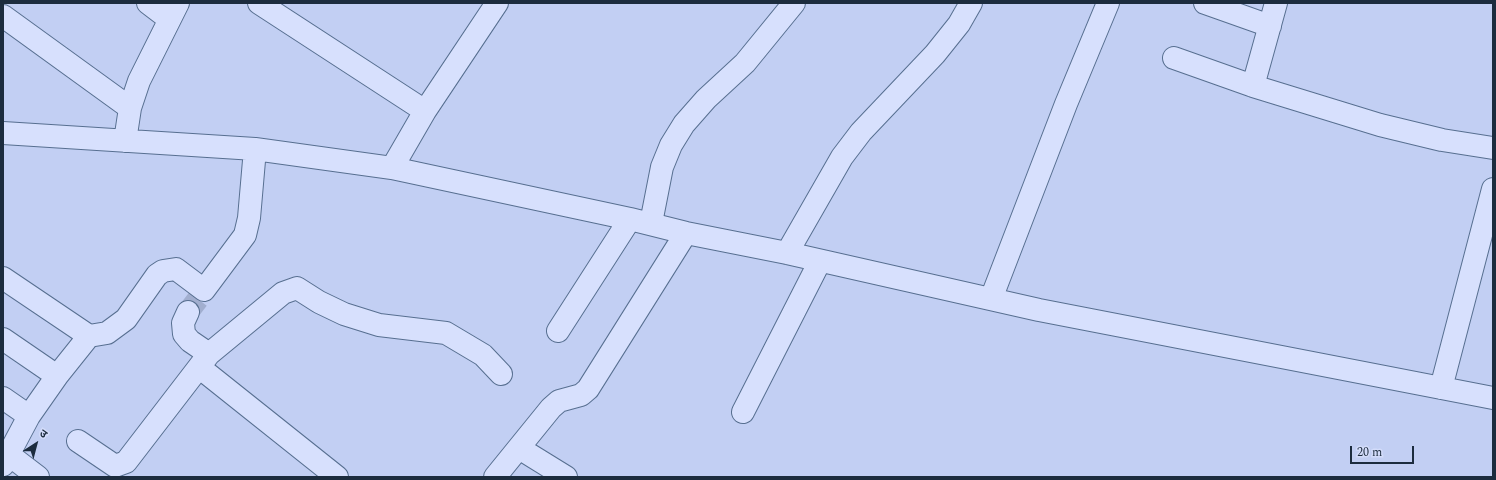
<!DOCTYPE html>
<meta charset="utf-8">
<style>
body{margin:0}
#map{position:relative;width:1496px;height:480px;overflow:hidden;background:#c2cff3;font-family:Spectral,"Noto Sans Devanagari",serif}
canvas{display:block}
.frame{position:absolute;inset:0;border:4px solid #1c2c3e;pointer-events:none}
.north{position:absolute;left:16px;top:424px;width:40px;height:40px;-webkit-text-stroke:3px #d3dcfa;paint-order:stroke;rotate:36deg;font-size:11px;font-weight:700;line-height:16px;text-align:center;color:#1c2c3e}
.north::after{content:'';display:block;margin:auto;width:14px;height:18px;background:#1c2c3e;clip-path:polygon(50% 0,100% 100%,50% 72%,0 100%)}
.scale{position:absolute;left:1350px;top:446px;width:64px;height:18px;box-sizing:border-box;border:2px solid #1c2c3e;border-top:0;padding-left:5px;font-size:12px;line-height:14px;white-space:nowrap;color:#1c2c3e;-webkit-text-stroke:3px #d3dcfa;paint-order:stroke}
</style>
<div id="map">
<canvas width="1496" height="480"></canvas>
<div class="frame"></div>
<div class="north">उ</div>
<div class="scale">20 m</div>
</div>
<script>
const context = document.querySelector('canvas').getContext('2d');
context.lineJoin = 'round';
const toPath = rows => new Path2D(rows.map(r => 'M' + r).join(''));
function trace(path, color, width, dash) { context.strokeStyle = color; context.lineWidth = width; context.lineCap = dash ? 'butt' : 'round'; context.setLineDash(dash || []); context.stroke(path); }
const minorTunnel = toPath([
 [188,312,198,299]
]);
const minor = toPath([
 [148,3,169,19],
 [259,3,425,111],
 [1205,3,1270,26],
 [3,16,130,108],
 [1174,58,1253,86,1380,125,1442,140,1493,148],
 [1253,86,1276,3],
 [3,133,255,149,392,168,630,219,686,233,787,253,1039,310,1493,398],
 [125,141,130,108,139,81,178,3],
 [392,168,425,111,497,3],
 [651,223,662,167,671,145,684,124,706,99,745,63,794,3],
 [787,253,842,157,861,132,935,54,959,24,971,3],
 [3,278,89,336],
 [991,299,1066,104,1108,3],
 [188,312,183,323,184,334,190,341,209,354,283,293,297,288,319,302,344,314,379,325,446,333,483,355,501,374],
 [558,331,630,219],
 [3,339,57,376],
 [199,367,337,477],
 [1441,388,1493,189],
 [3,398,29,416],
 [743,412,820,261],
 [78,441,115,466,126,462,209,354],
 [519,448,566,477],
 [8,454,38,477],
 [3,465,29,416,57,376,89,336,107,333,126,319,157,275,163,271,176,269,204,290,245,235,249,218,255,149],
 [495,477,551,408,559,401,581,395,588,389,686,233]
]);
trace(minorTunnel, '#a1aecf', 22, [22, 11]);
trace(minor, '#576f90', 24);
trace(minor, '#d7e0fd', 22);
</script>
